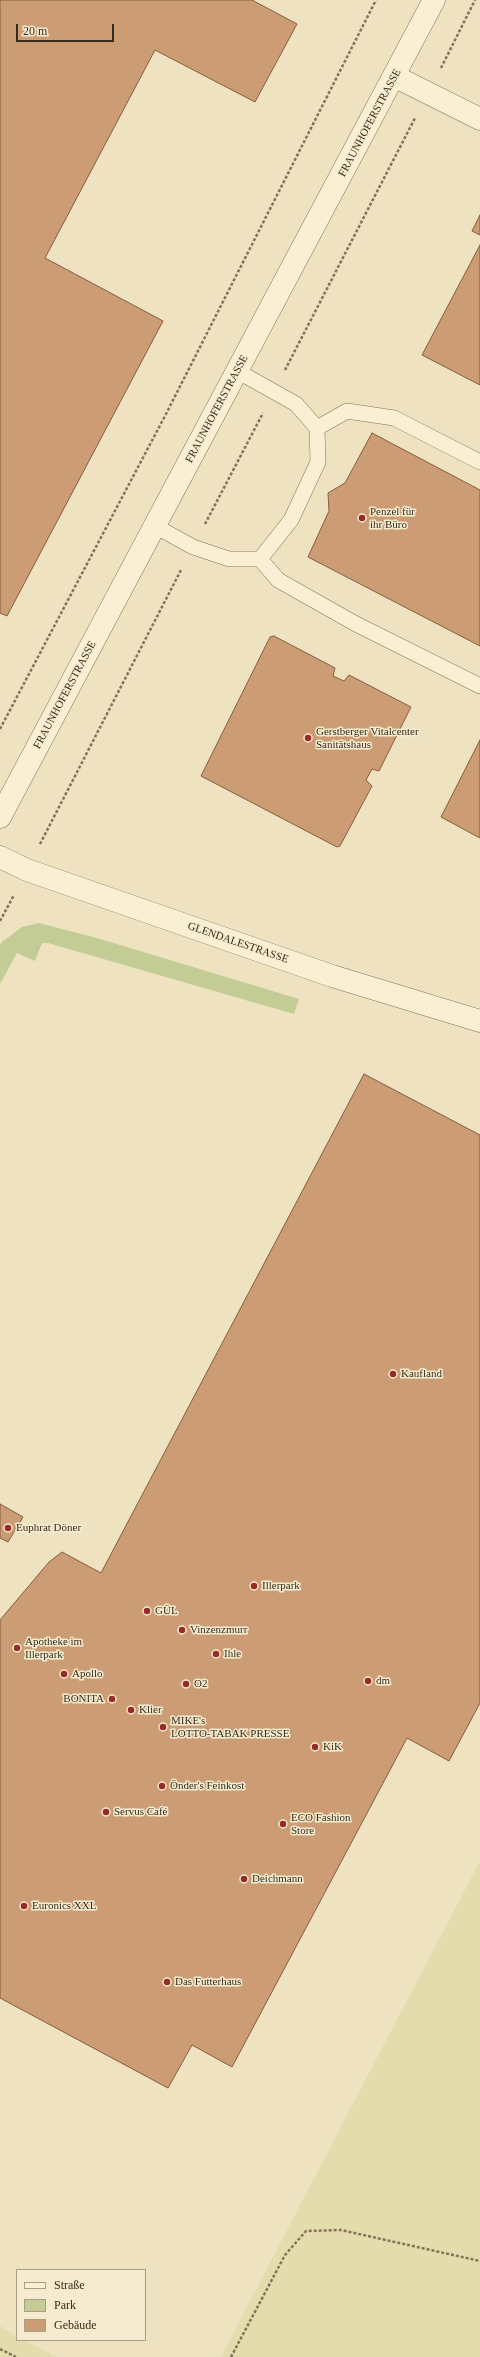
<!DOCTYPE html>
<meta charset="utf-8">
<style>
body{margin:0}
#map{position:relative;width:480px;height:2357px;overflow:hidden;background:#eee2c0;font-family:"Times New Roman",serif}
canvas{display:block}
.legend{position:absolute;left:16px;top:2269px;width:130px;height:72px;box-sizing:border-box;background:#f5eccf;border:1px solid #a99e87;margin:0;padding:5px 7px;list-style:none;font-size:12px;color:#362a1c}
.legend li{display:flex;align-items:center;gap:8px;height:20px}
.legend b{width:20px;border:1px solid #a99e87}
.scale{position:absolute;left:16px;top:24px;width:98px;height:18px;box-sizing:border-box;border:2px solid #362a1c;border-top:0;padding-left:5px;font-size:12px;line-height:14px;white-space:nowrap;color:#362a1c;-webkit-text-stroke:3px #f5eccf;paint-order:stroke}
</style>
<div id="map">
<canvas width="480" height="2357"></canvas>
<ul class="legend">
<li><b style="height:5px;background:#f9efd3"></b>Straße</li>
<li><b style="height:11px;background:#c3cc94"></b>Park</li>
<li><b style="height:11px;background:#cc9c75"></b>Gebäude</li>
</ul>
<div class="scale">20 m</div>
</div>
<script>
const context = document.querySelector('canvas').getContext('2d');
context.lineJoin = 'round';
function fillPath(path, color) { context.fillStyle = color; context.fill(path, 'evenodd'); }
const toPath = rows => new Path2D(rows.map(r => 'M' + r).join(''));
function trace(path, color, width, dash) { context.strokeStyle = color; context.lineWidth = width; context.lineCap = dash ? 'butt' : 'round'; context.setLineDash(dash || []); context.stroke(path); }
function label(font, color, halo, rows, align = 'center') {
  context.font = font + ' "Times New Roman",serif'; context.lineWidth = 3; context.setLineDash([]); context.textBaseline = 'middle'; context.strokeStyle = halo; context.fillStyle = color; for (const [text, x, y, turn = 0] of rows) {
    context.save(); context.translate(x, y); context.rotate((+turn || 0) * Math.PI / 180); context.textAlign = isNaN(turn) ? turn : align; if (halo) context.strokeText(text, 0, 0); context.fillText(text, 0, 0); context.restore();
  }
}
const farmland = toPath([
 [480,1861,480,2357,221,2357,348,2113],
 [0,2326,17,2336,17,2340,24,2340,56,2357,0,2357]
]);
const green = toPath([
 [39,923,97,938,299,999,294,1014,48,943,42,943,35,961,17,953,0,984,0,945,2,942,22,927]
]);
const building = toPath([
 [0,0,252,0,297,24,255,102,155,50,45,258,163,321,7,616,0,613,0,0],
 [480,215,480,235,472,231,480,215],
 [480,245,480,385,422,355,480,245],
 [372,433,480,490,480,646,308,557,329,511,328,493,345,483,372,433],
 [274,636,335,668,333,676,344,681,349,675,411,707,379,771,372,769,366,780,372,786,340,846,337,847,201,776,270,637,274,636],
 [480,740,480,838,441,817,480,740],
 [364,1074,480,1135,480,1703,449,1761,407,1738,232,2067,192,2045,168,2088,0,1998,0,1620,49,1562,62,1552,101,1573,364,1074],
 [0,1504,23,1517,8,1542,0,1538,0,1504]
]);
const path = toPath([
 [441,68,475,0],
 [285,370,415,118],
 [205,524,263,413],
 [0,729,166,414,376,0],
 [40,844,181,570],
 [0,921,14,895],
 [0,2349,16,2357],
 [231,2357,285,2255,306,2231,341,2230,480,2261]
]);
const service = toPath([
 [317,428,347,411,394,418,480,462],
 [155,526,193,547,229,559,260,559,291,520,318,462,317,428,296,404,237,371],
 [260,559,278,580,356,624,480,686]
]);
const minor = toPath([
 [394,76,480,119],
 [0,857,27,870,332,976,480,1021]
]);
const tertiary = toPath([
 [0,817,434,0]
]);
const markers = [
 [362,518,4,"#962b28"],
 [308,738,4,"#962b28"],
 [393,1374,4,"#962b28"],
 [8,1528,4,"#962b28"],
 [254,1586,4,"#962b28"],
 [147,1611,4,"#962b28"],
 [182,1630,4,"#962b28"],
 [17,1648,4,"#962b28"],
 [216,1654,4,"#962b28"],
 [64,1674,4,"#962b28"],
 [368,1681,4,"#962b28"],
 [186,1684,4,"#962b28"],
 [112,1699,4,"#962b28"],
 [131,1710,4,"#962b28"],
 [163,1727,4,"#962b28"],
 [315,1747,4,"#962b28"],
 [162,1786,4,"#962b28"],
 [106,1812,4,"#962b28"],
 [283,1824,4,"#962b28"],
 [244,1879,4,"#962b28"],
 [24,1906,4,"#962b28"],
 [167,1982,4,"#962b28"]
];
const streetNames = [
 ["FRAUNHOFERSTRASSE",370,123,-62],
 ["FRAUNHOFERSTRASSE",217,409,-62],
 ["FRAUNHOFERSTRASSE",65,695,-62],
 ["GLENDALESTRASSE",238,943,19]
];
const poiNames = [
 ["Penzel für",370,512],
 ["ihr Büro",370,525],
 ["Gerstberger Vitalcenter",316,732],
 ["Sanitätshaus",316,745],
 ["Kaufland",401,1374],
 ["Euphrat Döner",16,1528],
 ["Illerpark",262,1586],
 ["GÜL",155,1611],
 ["Vinzenzmurr",190,1630],
 ["Apotheke im",25,1642],
 ["Illerpark",25,1655],
 ["Ihle",224,1654],
 ["Apollo",72,1674],
 ["dm",376,1681],
 ["O2",194,1684],
 ["BONITA",104,1699,"right"],
 ["Klier",139,1710],
 ["MIKE's",171,1721],
 ["LOTTO-TABAK PRESSE",171,1734],
 ["KiK",323,1747],
 ["Önder's Feinkost",170,1786],
 ["Servus Café",114,1812],
 ["ECO Fashion",291,1818],
 ["Store",291,1831],
 ["Deichmann",252,1879],
 ["Euronics XXL",32,1906],
 ["Das Futterhaus",175,1982]
];
fillPath(farmland, '#e3ddad');
fillPath(green, '#c3cc94');
fillPath(building, '#cc9c75');
trace(building, '#865d3e', 1);
trace(service, '#877258', 16);
trace(minor, '#877258', 23);
trace(tertiary, '#877258', 23);
trace(path, '#877258', 2.5, [3, 2]);
trace(service, '#f9efd3', 15);
trace(minor, '#f9efd3', 22);
trace(tertiary, '#f9efd3', 22);
for (const [x, y, r, color] of markers) { const dot = new Path2D(); dot.arc(x, y, r, 0, 2 * Math.PI); context.fillStyle = color; context.fill(dot); trace(dot, '#f5eccf', 1.5); }
label('11px', '#362a1c', '#f5eccf', streetNames);
label('11px', '#362a1c', '#f5eccf', poiNames, 'left');
</script>
